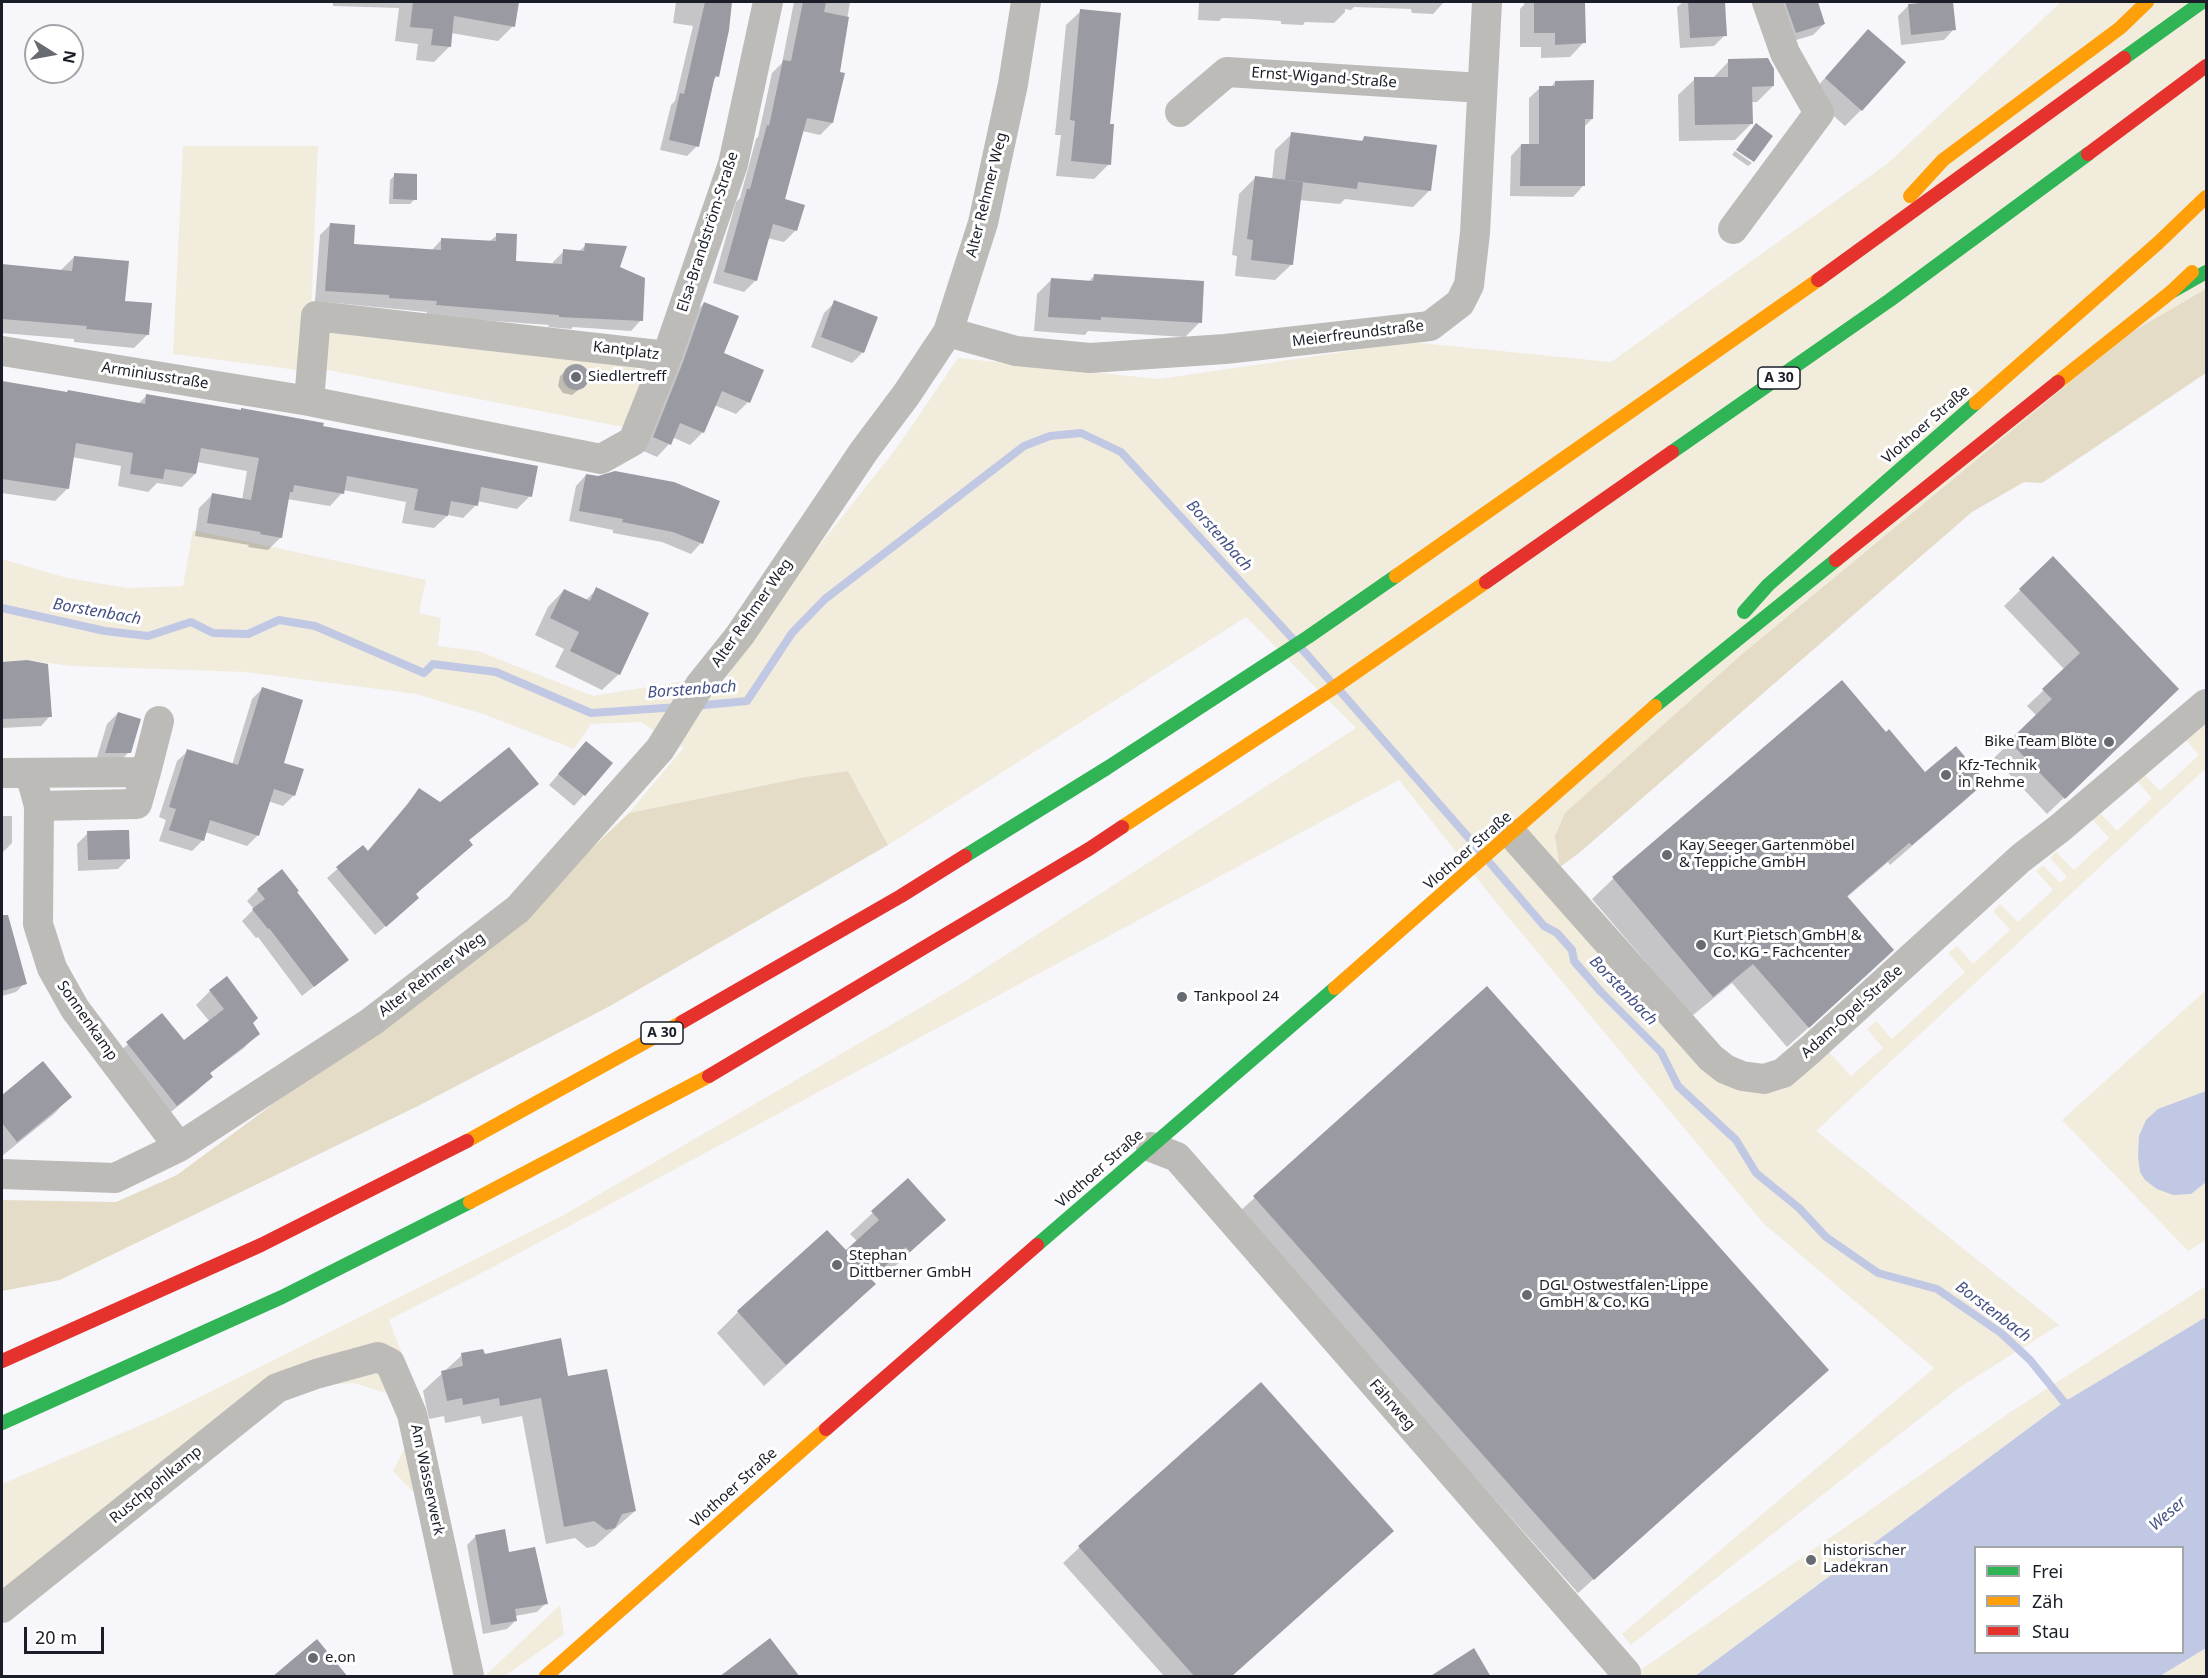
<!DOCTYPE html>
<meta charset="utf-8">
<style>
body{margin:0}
#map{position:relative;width:2208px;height:1678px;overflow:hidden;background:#f7f7fb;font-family:"Noto Sans",sans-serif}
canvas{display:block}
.frame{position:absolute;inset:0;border:3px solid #1b1e29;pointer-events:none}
.legend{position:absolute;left:1974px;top:1546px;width:210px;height:108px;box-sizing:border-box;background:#fff;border:2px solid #a4a5a9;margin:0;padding:8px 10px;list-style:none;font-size:18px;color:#1b1e29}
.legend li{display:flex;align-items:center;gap:12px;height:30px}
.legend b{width:30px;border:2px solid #a4a5a9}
.north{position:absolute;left:24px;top:24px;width:60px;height:60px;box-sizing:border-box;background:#fff;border:2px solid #a4a5a9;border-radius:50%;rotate:101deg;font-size:16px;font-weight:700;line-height:24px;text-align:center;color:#1b1e29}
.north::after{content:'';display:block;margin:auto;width:21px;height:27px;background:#686a72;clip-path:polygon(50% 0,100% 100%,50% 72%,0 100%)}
.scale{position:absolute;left:24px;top:1627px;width:80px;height:27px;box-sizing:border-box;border:3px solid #1b1e29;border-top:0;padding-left:8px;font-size:18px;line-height:21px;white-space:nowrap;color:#1b1e29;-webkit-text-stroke:4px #fff;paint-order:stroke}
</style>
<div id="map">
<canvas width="2208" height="1678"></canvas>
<div class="frame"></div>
<ul class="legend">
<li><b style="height:8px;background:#30b455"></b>Frei</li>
<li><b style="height:8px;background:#ff9f0a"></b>Zäh</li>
<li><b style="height:8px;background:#e5322d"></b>Stau</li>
</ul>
<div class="north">N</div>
<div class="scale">20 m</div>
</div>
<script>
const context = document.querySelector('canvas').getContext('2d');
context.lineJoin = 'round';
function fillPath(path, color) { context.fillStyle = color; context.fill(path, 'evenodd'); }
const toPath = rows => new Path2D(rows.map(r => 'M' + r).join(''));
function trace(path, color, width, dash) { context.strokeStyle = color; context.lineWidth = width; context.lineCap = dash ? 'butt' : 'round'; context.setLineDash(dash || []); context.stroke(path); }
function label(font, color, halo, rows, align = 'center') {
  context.font = font + ' "Noto Sans",sans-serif'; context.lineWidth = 6; context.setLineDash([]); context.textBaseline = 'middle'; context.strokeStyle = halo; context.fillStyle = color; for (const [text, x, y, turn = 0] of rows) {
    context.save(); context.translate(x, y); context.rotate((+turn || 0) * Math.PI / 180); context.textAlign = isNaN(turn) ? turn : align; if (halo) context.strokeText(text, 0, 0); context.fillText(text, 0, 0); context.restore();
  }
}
const green = toPath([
 [2061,2,2206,2,2206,289,1560,867,1746,1089,1829,1052,1851,1076,1883,1048,1867,1029,1876,1021,1892,1039,1965,972,1948,953,1957,946,1973,964,2010,930,1993,911,2000,904,2018,922,2053,890,2036,871,2043,865,2060,883,2067,877,2050,858,2056,852,2074,870,2109,838,2092,819,2099,812,2117,831,2152,798,2135,779,2142,772,2160,791,2199,755,2178,731,2206,719,2206,772,2204,770,1816,1131,2059,1325,1960,1387,1631,1645,1622,1634,1934,1368,1764,1224,1499,906,1399,780,495,1266,389,1320,429,1424,483,1676,453,1676,419,1498,393,1471,410,1438,389,1394,354,1383,320,1385,281,1396,2,1620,2,1484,162,1416,562,1216,956,987,1356,728,1246,617,888,845,848,771,805,777,629,813,684,747,676,746,641,722,591,724,574,749,483,714,416,694,246,672,71,666,26,660,2,662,2,559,67,578,127,588,183,586,193,530,426,580,419,613,441,618,438,646,478,651,593,696,697,679,723,685,748,636,898,446,958,358,1159,379,1411,342,1611,362,1888,163],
 [183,146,318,146,311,316,306,371,173,354],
 [317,316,666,356,639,430,312,367],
 [2206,990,2206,1240,2188,1251,2062,1120],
 [2206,1286,2206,1317,2064,1402,1695,1676,1632,1676,2009,1413],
 [560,1605,564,1634,505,1676,485,1676],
 [2206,1648,2206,1676,2160,1676]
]);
const forest = toPath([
 [2206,289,2206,373,2042,483,2024,482,1972,512,1579,853,1560,867,1555,836,1565,813,1740,656,2127,335],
 [848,771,888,845,610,1006,418,1106,60,1280,2,1291,2,1200,116,1202,177,1175,372,1031,520,916,629,813,805,777]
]);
const water = toPath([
 [2206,1091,2206,1182,2191,1194,2173,1195,2157,1189,2145,1180,2140,1172,2138,1156,2139,1136,2146,1120,2158,1109],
 [2206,1317,2206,1648,2160,1676,1695,1676,2064,1402],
 [1976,1548,2182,1548,2182,1652,1976,1652]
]);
const shadow = toPath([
 [333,2,518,2,513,26,498,41,451,33,449,47,434,62,416,60,418,44,395,41,399,8,333,6],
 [676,2,731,2,728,30,717,76,713,81,697,146,687,156,660,150,671,105,675,101,693,26,673,23],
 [794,2,850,2,838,73,832,123,820,135,802,131,783,200,796,230,784,242,767,238,756,280,744,292,713,283,736,202,740,198,756,139,758,137,772,73,782,63],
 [1199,2,1444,2,1433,14,1412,13,1411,9,1354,7,1351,10,1345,9,1345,12,1334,23,1305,22,1303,25,1281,24,1281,21,1252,19,1222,18,1219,21,1198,20],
 [1524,2,1584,2,1584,42,1570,57,1541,58,1541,47,1520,47,1520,9,1524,5],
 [1683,2,1723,2,1725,35,1714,46,1680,48,1677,7],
 [1773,2,1817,2,1824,24,1813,35,1786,43],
 [1951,2,1954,29,1944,40,1901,45,1898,16,1908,6],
 [1081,11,1109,126,1109,164,1094,179,1056,176,1061,135,1055,135,1066,25],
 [1852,47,1861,110,1845,126,1810,95],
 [1729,61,1773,86,1757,102,1751,102,1752,123,1735,140,1679,141,1678,95,1695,79,1712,79],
 [1555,82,1592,119,1584,127,1583,186,1573,197,1510,196,1511,156,1521,145,1529,145,1529,98,1540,88,1550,88],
 [1292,134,1360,142,1364,138,1430,190,1413,207,1345,199,1340,204,1299,200,1292,264,1275,280,1235,276,1237,256,1232,255,1239,194,1255,178,1272,180,1275,150],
 [1735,151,1752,163,1748,166,1732,155],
 [395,175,415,199,410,204,389,204,390,180],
 [330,225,352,246,431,251,442,239,489,242,497,235,514,262,553,265,553,262,564,251,578,252,586,245,618,268,641,320,631,331,573,327,571,329,548,327,549,325,426,316,427,312,315,301,320,235],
 [74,257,123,302,148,334,134,348,74,342,74,339,2,333,2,265,60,271],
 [1094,276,1200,322,1185,337,1088,331,1085,335,1034,331,1037,294,1052,279,1088,282],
 [835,302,863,352,852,363,811,347,824,313],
 [704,303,722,353,748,402,736,414,714,405,703,432,690,445,672,437,669,444,657,457,641,450,692,316],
 [573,365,584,368,587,375,586,384,572,395,563,393,558,386,560,376],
 [2,383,138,404,147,395,240,411,242,409,321,427,530,496,517,509,477,501,476,505,463,518,448,515,434,528,402,523,406,502,343,490,342,493,330,506,287,499,281,537,268,550,248,547,249,545,195,536,199,508,212,495,242,500,247,471,197,462,195,474,182,487,157,483,148,492,118,486,121,466,72,457,68,488,55,501,2,493],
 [586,475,701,543,691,554,662,542,613,533,613,530,569,521,576,486],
 [2053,558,2161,705,2047,814,1994,758,2037,716,2027,706,2065,670,2004,606],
 [597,589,619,674,602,690,555,667,564,649,535,635,548,607,564,590,585,601],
 [26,662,50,716,41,726,2,728,2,664],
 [1842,682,1886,734,1925,774,1984,782,1963,802,1890,865,1888,862,1846,898,1871,971,1787,1047,1732,983,1692,1016,1592,899,1613,879],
 [262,689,282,764,294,795,283,806,268,801,258,835,247,846,205,832,203,840,192,851,159,841,166,820,159,817,177,761,188,751,232,765,252,699],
 [118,713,129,752,118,763,95,764,107,724],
 [586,743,611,764,574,806,549,785],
 [537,784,468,841,415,895,407,908,375,935,327,878,363,847,367,852,419,790,440,804],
 [2,816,12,816,12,843,2,853],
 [88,833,129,858,118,869,78,871,77,844],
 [258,890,295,893,347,960,302,996,258,937,256,938,242,921,254,909,247,901],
 [14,943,25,983,16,992,2,996,2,946],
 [1487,988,1812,1385,1578,1593,1239,1212],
 [210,991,251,1023,258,1033,244,1048,209,1074,211,1077,197,1091,162,1119,113,1057,162,1015,183,1042,210,1022,196,1005],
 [43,1063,70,1097,54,1114,2,1156,2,1097],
 [908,1180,944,1220,888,1273,884,1268,870,1280,874,1284,852,1306,764,1386,717,1333,738,1312,846,1253,858,1242,850,1234],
 [462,1355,483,1356,567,1378,635,1511,595,1546,587,1548,575,1538,546,1544,522,1416,482,1424,480,1416,445,1423,444,1416,429,1419,423,1391],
 [476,1536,508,1553,546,1603,537,1612,515,1616,516,1620,507,1629,483,1634,467,1545],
 [1080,1547,1231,1676,1164,1676,1063,1563]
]);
const stream = toPath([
 [2,608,105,631,148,636,191,622,213,633,248,634,279,620,315,626,424,673,433,664,496,672,591,713,679,707],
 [1302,649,1331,682],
 [1340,691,1482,853],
 [694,706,747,701,792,633,825,599,1024,446,1050,436,1081,433,1121,452,1293,639],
 [1490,863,1544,926,1557,933,1572,950,1574,961,1601,992,1661,1052,1678,1086,1736,1140,1756,1173,1799,1208,1826,1237,1878,1273,1937,1289,2001,1333,2030,1360,2064,1402,2073,1407]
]);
const building = toPath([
 [413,2,519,2,515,27,454,16,451,47,431,45,433,29,410,27],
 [705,2,732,2,729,30,719,77,715,76,699,147,669,140,680,93,684,94],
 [803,2,826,2,824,12,849,17,840,72,845,73,833,123,807,118,785,199,805,205,797,231,773,224,757,281,724,272,747,189,750,189,767,125,769,126,783,60,791,61],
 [1534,2,1585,2,1586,43,1555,45,1555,33,1534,33],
 [1688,2,1725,2,1727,36,1690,38],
 [1785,2,1818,2,1825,24,1796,33],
 [1932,2,1953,2,1956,30,1911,35,1908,4],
 [1080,9,1121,13,1110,124,1114,124,1111,165,1071,161,1075,121,1070,120],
 [1868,29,1906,62,1862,111,1825,78],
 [1768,58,1774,69,1774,86,1752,87,1753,124,1695,125,1694,77,1728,77,1728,59],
 [1594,80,1593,119,1585,119,1585,186,1520,186,1521,144,1539,144,1539,86,1555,86,1555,81],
 [1756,123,1773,136,1754,162,1736,150],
 [1291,132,1363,141,1364,136,1437,145,1431,191,1358,182,1357,189,1285,180],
 [394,173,417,174,417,200,393,199],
 [1255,176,1303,182,1293,265,1251,260,1253,240,1247,239],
 [330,223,355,225,354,244,441,250,441,238,496,241,496,233,517,234,516,261,562,264,563,249,584,251,585,243,627,246,620,267,645,278,643,321,559,317,559,315,436,305,437,301,389,298,389,295,325,291],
 [74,256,129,261,125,301,152,303,149,335,86,329,87,326,2,319,2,264,72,271],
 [1094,274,1204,281,1202,323,1101,317,1101,320,1048,317,1051,278,1093,281],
 [834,300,878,317,864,353,821,337],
 [704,302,739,316,724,353,764,370,750,403,722,391,704,433,680,423,671,445,653,437,683,362],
 '563 377a13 13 0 1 1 26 0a13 13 0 1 1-26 0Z',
 [2,381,67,392,68,390,145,404,146,394,241,410,241,408,324,423,323,426,538,466,532,497,481,487,478,506,451,501,448,516,414,510,418,489,347,476,344,494,294,485,293,492,290,492,282,538,260,534,261,532,207,523,212,493,251,500,259,458,201,448,196,474,165,469,163,479,130,474,133,453,76,443,69,489,2,479],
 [615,471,674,482,720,501,703,544,673,532,622,522,623,519,579,511,586,474,598,476],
 [2053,556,2179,689,2065,799,2009,741,2052,699,2042,689,2080,653,2019,589],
 [596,587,649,613,620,675,570,651,579,632,550,618,564,589,590,601],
 [27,660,48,664,52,717,2,719,2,662],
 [1842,680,1886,732,1889,729,1925,772,1956,746,1986,782,1912,845,1909,843,1847,896,1894,950,1809,1028,1753,964,1713,997,1612,877],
 [262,687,303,700,284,763,304,769,295,796,274,789,259,836,210,820,204,841,169,830,176,809,169,807,187,749,238,765],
 [118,712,141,719,131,753,105,753],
 [586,741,613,763,585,796,558,774],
 [509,747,539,784,469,840,473,845,416,894,419,898,386,927,336,867,363,845,368,851,407,805,419,788,440,802],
 [119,830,129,830,130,859,88,860,87,831],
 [282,869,299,891,297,892,349,960,314,987,269,928,268,929,252,909,265,899,257,889],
 [2,915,8,915,27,984,2,991],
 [227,976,258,1018,253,1023,260,1034,210,1073,213,1077,177,1106,126,1042,162,1013,184,1040,224,1009,209,990],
 [1487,986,1829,1370,1594,1580,1253,1196],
 [43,1061,72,1097,17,1142,2,1123,2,1095],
 [908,1178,946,1220,910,1252,906,1247,871,1279,876,1284,786,1365,737,1311,827,1230,846,1250,879,1220,871,1211],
 [561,1338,568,1376,607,1369,636,1511,622,1514,615,1528,606,1530,594,1521,564,1527,541,1398,500,1406,499,1398,463,1405,462,1398,447,1401,441,1371,463,1366,461,1353,483,1349,485,1354],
 [1261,1382,1394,1531,1231,1677,1195,1677,1078,1546],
 [505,1529,509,1552,535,1547,548,1604,515,1609,517,1621,491,1625,475,1535],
 [770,1638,800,1677,719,1677],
 [317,1639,348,1677,272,1677],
 [1474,1648,1491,1677,1429,1677]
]);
const street = toPath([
 [1180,112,1227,72,1482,88],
 [1733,229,1819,113,1785,53,1767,2],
 [948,332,1016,351,1090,358,1225,349,1430,326,1460,303,1469,285,1475,233,1487,2],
 [2,351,309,401,601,459,633,441,667,356,316,316,309,401],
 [667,356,733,164,768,2],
 [146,772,159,721],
 [2,773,146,772,137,804,39,806],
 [30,773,39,806,38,924,52,968,75,1009,179,1147],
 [1512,834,1711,1058,1725,1069,1742,1076,1764,1079,1783,1073,1811,1049,2021,858,2060,828,2206,704],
 [1151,1147,1177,1157,1626,1673],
 [2,1174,115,1178,179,1147,371,1022,518,909,660,749,700,685,740,635,864,451,906,395,948,332,983,223,1013,84,1026,2],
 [2,1608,277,1388,316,1374,378,1357,390,1363,412,1414,469,1676]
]);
const fast = toPath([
 [2124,58,2202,2],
 [2171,292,2206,272],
 [1672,452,1890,300,2088,154],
 [1744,612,1768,585,1976,403],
 [1655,706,1836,560],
 [965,856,1107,768,1308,637,1396,576],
 [1037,1245,1335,988],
 [2,1423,282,1297,470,1202]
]);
const slow = toPath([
 [1910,196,1943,160,2120,28,2147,2],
 [2058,382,2171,292,2192,272],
 [1976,403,2158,243,2206,197],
 [1396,576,1818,280],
 [1122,827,1329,691,1486,582],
 [1335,988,1655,706],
 [467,1141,682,1022],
 [470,1202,709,1076],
 [546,1676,826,1429]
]);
const jam = toPath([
 [2088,154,2206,66],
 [1818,280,2124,58],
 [1836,560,2058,382],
 [1486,582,1672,452],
 [682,1022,901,896,965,856],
 [709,1076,1089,849,1122,827],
 [2,1361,261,1245,467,1141],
 [826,1429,1037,1245]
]);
const markers = [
 [576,377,6,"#686a72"],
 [2109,742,6,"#686a72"],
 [1946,775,6,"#686a72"],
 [1667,855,6,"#686a72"],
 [1701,945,6,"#686a72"],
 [1182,997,6,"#686a72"],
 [837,1265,6,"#686a72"],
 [1527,1295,6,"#686a72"],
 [1811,1560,6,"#686a72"],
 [313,1658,6,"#686a72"]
];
const shields = [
 [1779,378,42],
 [662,1033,42]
];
const shieldNames = [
 ["A 30",1779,378],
 ["A 30",662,1033]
];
const streetNames = [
 ["Ernst-Wigand-Straße",1324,78,4],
 ["Alter Rehmer Weg",987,195,-76],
 ["Elsa-Brandström-Straße",708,232,-72],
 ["Meierfreundstraße",1358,334,-7],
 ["Kantplatz",626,351,7],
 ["Arminiusstraße",155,376,9],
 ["Vlothoer Straße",1926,425,-41],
 ["Alter Rehmer Weg",752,613,-55],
 ["Vlothoer Straße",1468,851,-41],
 ["Alter Rehmer Weg",432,975,-37],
 ["Adam-Opel-Straße",1852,1012,-42],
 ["Sonnenkamp",87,1021,55],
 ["Vlothoer Straße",1100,1169,-41],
 ["Fährweg",1392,1405,49],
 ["Am Wasserwerk",427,1480,78],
 ["Ruschpohlkamp",156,1485,-39],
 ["Vlothoer Straße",734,1488,-42]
];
const poiNames = [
 ["Siedlertreff",588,377],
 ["Bike Team Blöte",2097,742,"right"],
 ["Kfz-Technik",1958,766],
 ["in Rehme",1958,783],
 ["Kay Seeger Gartenmöbel",1679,846],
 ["& Teppiche GmbH",1679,863],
 ["Kurt Pietsch GmbH &",1713,936],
 ["Co. KG - Fachcenter",1713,953],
 ["Tankpool 24",1194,997],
 ["Stephan",849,1256],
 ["Dittberner GmbH",849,1273],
 ["DGL Ostwestfalen-Lippe",1539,1286],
 ["GmbH & Co. KG",1539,1303],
 ["historischer",1823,1551],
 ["Ladekran",1823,1568],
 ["e.on",325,1658]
];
const waterNames = [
 ["Borstenbach",1219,536,48],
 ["Borstenbach",97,612,10],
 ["Borstenbach",692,690,-4],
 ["Borstenbach",1623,991,46],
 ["Borstenbach",1993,1312,37],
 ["Weser",2168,1514,-41]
];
fillPath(green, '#f2ecdd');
fillPath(forest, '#e4dcc7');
fillPath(water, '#c0c8e4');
fillPath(shadow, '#0003');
trace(stream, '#c0c8e4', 8);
fillPath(building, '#999aa2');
trace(street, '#bcbbb7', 30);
trace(fast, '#30b455', 14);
trace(slow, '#ff9f0a', 14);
trace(jam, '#e5322d', 14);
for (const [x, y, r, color] of markers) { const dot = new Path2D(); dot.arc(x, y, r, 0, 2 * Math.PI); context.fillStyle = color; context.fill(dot); trace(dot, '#fff', 2); }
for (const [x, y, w] of shields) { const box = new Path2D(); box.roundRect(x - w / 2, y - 11, w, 22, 4.5); context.fillStyle = '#fff'; context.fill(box); trace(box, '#1b1e29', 1.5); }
label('bold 14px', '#1b1e29', null, shieldNames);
label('15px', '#1b1e29', '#fff', streetNames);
label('15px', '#1b1e29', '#fff', poiNames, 'left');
label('italic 16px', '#455185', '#fff', waterNames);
</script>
